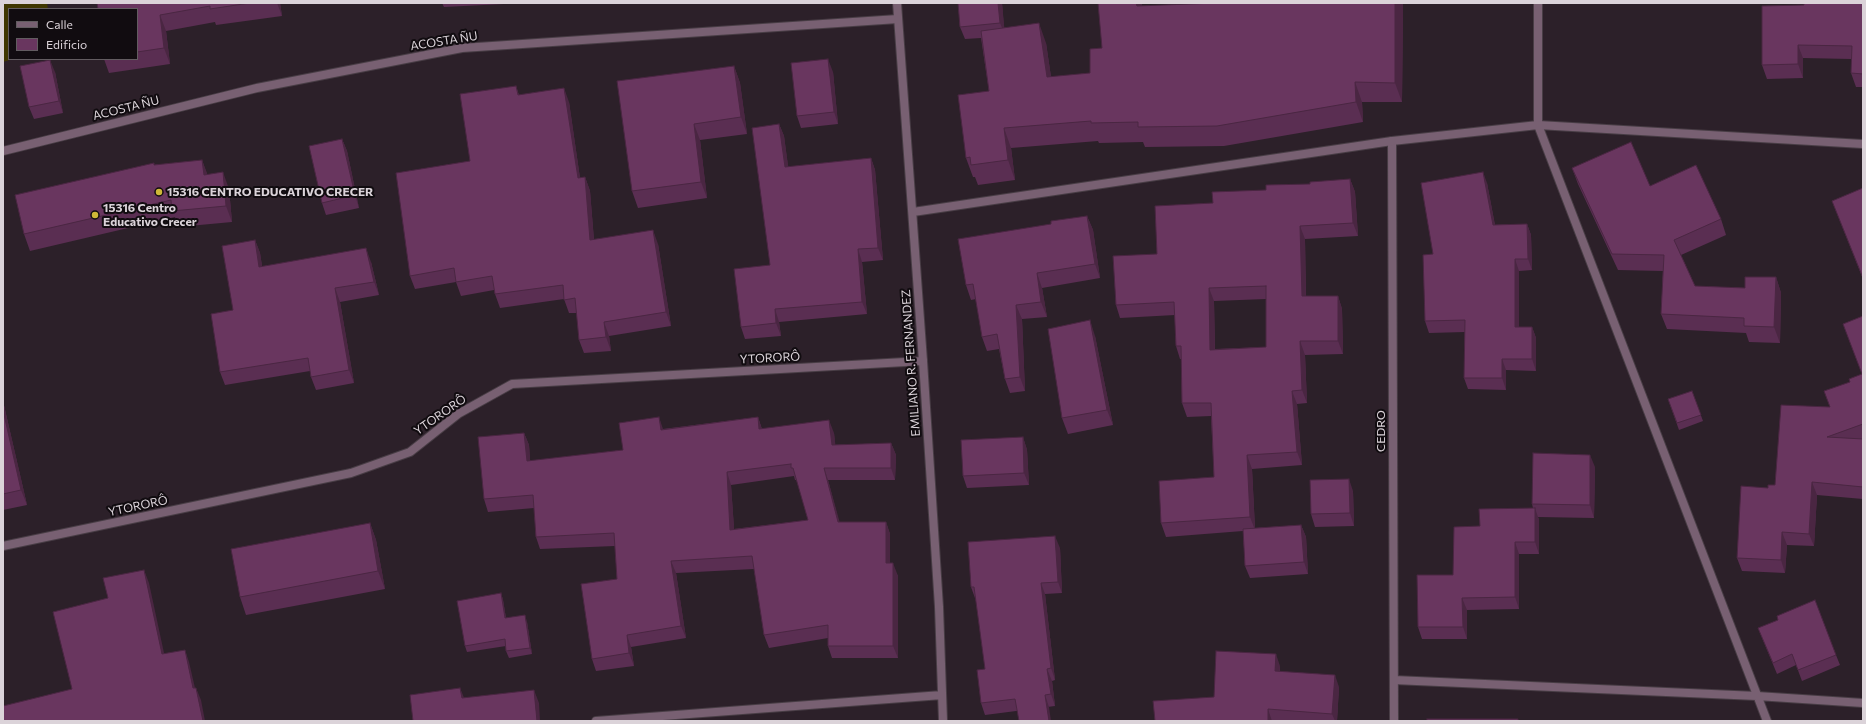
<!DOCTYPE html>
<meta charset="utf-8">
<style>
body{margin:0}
#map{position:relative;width:1866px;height:724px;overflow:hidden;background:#2c2029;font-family:Commissioner,sans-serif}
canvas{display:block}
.frame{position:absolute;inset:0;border:4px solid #dbd3d9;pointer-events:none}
.legend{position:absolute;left:8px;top:8px;width:130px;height:52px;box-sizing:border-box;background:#110c10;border:1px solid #625c60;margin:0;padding:5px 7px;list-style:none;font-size:12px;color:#dbd3d9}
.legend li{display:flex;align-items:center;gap:8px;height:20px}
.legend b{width:20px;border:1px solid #625c60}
</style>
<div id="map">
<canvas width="1866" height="724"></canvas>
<div class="frame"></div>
<ul class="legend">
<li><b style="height:5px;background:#786072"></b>Calle</li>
<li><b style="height:11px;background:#69365f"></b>Edificio</li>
</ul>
</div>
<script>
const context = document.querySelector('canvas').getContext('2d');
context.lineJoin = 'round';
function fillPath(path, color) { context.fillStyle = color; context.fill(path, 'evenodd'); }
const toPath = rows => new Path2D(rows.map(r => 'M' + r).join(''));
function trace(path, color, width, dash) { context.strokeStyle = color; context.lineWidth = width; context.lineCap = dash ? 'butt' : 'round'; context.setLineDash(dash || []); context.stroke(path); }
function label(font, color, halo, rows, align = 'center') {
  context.font = font + ' Commissioner,sans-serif'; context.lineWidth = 4; context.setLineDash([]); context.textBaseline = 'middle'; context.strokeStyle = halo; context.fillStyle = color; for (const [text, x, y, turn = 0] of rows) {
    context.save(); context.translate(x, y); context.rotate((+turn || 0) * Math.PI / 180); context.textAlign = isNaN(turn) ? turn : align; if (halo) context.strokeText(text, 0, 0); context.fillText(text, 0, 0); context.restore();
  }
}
const green = toPath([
 [3,3,47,3,48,9,9,9,9,59,13,59,3,62]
]);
const minor = toPath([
 [1538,3,1538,125,1767,721],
 [1392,141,1394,721],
 [3,151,257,88,462,48,898,19],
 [923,361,939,607,943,721],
 [1394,680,1757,696,1863,703],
 [596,721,942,695]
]);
const tertiary = toPath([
 [913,212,1392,141,1538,125,1863,144],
 [3,546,351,473,410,452,458,414,512,384,923,361,897,3]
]);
const wall = toPath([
 [97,3,280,3,282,16,216,25,215,22,166,31,170,64,109,73,104,59,137,59,137,9],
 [442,3,524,3,444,7],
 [958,3,1002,3,1004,28,1046,43,1051,77,1090,73,1102,48,1142,3,1142,6,1216,3,1403,3,1402,102,1362,102,1363,122,1224,146,1145,147,1143,142,1099,143,1098,141,1011,148,1015,180,978,185,975,177,973,177,966,158,989,91,981,38,965,39,960,27],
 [1863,3,1863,87,1856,87,1851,73,1851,59,1803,58,1803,78,1767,79,1762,65],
 [734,66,740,83,747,134,700,140,707,198,638,208,632,191],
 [55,72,63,113,34,119,29,107],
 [833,72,838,124,801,128,797,116],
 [516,86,519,95,569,102,580,178,585,177,590,191,594,240,658,244,671,326,609,336,611,351,584,353,579,340,577,313,569,313,564,299,500,308,495,294,494,290,461,296,456,282,415,289,410,276,470,161],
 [779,124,784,136,788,167,871,158,875,170,883,260,862,262,867,314,779,322,781,336,745,339,741,327,770,265],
 [342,139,347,151,359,208,326,215,322,203],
 [202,160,207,174,229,189,232,222,178,227,175,217,30,251,24,234,154,165],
 [1572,168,1650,186,1721,219,1726,235,1681,255,1695,286,1745,288,1776,277,1781,293,1780,343,1749,342,1746,333,1667,329,1661,314,1663,271,1618,270,1578,184],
 [1350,179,1355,192,1358,236,1305,239,1306,296,1338,296,1342,309,1343,354,1305,355,1307,403,1297,404,1302,465,1252,469,1255,528,1301,525,1306,537,1308,574,1250,578,1245,566,1243,531,1166,537,1161,523,1214,477,1211,416,1187,417,1182,403,1181,359,1180,359,1176,346,1175,315,1120,318,1116,305,1157,254,1213,203,1266,190,1310,184],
 [1266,299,1266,347,1215,349,1214,301],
 [1487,183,1495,225,1527,224,1531,235,1532,270,1519,271,1519,327,1532,327,1536,338,1536,371,1506,370,1506,390,1468,389,1464,378,1465,332,1429,333,1425,321,1433,254],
 [1863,188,1863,279,1832,201],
 [1087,216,1093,230,1100,278,1042,288,1047,317,1022,319,1025,391,1010,393,1005,379,999,349,987,351,982,337,976,299,971,300,966,285,1051,224],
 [255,240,260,253,262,266,371,262,379,295,340,302,354,383,316,390,311,377,310,371,225,385,220,372,233,310],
 [1863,316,1863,439,1861,439,1863,439,1863,499,1817,495,1814,546,1787,545,1785,573,1742,571,1737,558,1768,488,1775,485,1830,407,1850,382,1862,374,1843,324],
 [1095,336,1113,425,1068,434,1062,418],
 [1692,391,1703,421,1679,430,1668,399],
 [3,401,27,505,3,510],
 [758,417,762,429,834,433,835,445,891,443,896,455,895,480,828,480,839,522,886,522,890,534,890,563,898,576,898,658,832,658,828,646,828,638,769,648,764,635,754,569,676,573,686,638,631,647,634,666,596,671,592,659,617,579,615,546,540,549,536,537,534,508,488,512,484,499,524,433,529,445,530,461,623,450,663,429],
 [794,476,795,480,797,480,808,520,734,529,731,485],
 [1023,437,1027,450,1029,485,967,488,963,476],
 [1595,467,1594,518,1538,517,1539,520,1539,554,1519,554,1519,609,1467,610,1467,639,1422,639,1418,627,1453,575,1480,526,1533,508,1532,504],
 [1353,491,1354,526,1315,527,1311,514],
 [370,523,376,540,385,589,246,615,240,597],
 [1060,548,1062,593,1045,594,1055,680,1052,681,1055,706,985,715,981,703,985,669,976,598,975,598,971,587],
 [501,593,503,600,506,618,527,622,532,654,509,658,506,651,506,646,467,652,465,646],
 [1758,628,1836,655,1840,665,1802,681,1796,665,1777,674],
 [1280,666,1280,671,1339,687,1337,721,1155,721,1214,697]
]);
const shadedWall = toPath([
 [277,3,280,3,282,16],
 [998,3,1002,3,1005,35,1000,23],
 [1136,3,1142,3,1144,26,1137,6],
 [1395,3,1403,3,1402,102,1395,83],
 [160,15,166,31,170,64,164,48],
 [1039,23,1046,43,1054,97,1047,77],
 [1798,45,1803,58,1803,78,1798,64],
 [828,59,833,72,838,124,834,112],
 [50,60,55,72,63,113,59,101],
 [734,66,740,83,747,134,741,117],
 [1355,82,1362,102,1363,122,1356,102],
 [564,88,569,102,582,192,578,178],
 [694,124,700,140,707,198,701,182],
 [779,124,784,136,790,179,785,167],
 [1004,128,1011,148,1015,180,1008,160],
 [342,139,347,151,359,208,355,195],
 [871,158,875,170,883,260,878,248],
 [202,160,208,176,204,175],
 [223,172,229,189,232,222,226,206],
 [1483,172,1487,183,1497,237,1493,225],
 [585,177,590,191,595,254,590,240],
 [1350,179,1355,192,1358,236,1353,223],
 [1087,216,1093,230,1100,278,1095,264],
 [1527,224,1531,235,1532,270,1528,259],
 [1300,226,1305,239,1306,310,1302,296],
 [653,230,658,244,671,326,666,312],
 [255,240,260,253,264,280,259,267],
 [366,248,371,262,379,295,374,282],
 [858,249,862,262,867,314,862,302],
 [1515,259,1519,271,1519,338,1515,327],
 [1037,273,1042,288,1047,317,1041,302],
 [1776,277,1781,293,1780,343,1774,327],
 [335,288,340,302,354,383,349,370],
 [1209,288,1214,301,1215,363,1210,350],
 [1338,296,1342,309,1343,354,1338,341],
 [1016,305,1022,319,1025,391,1020,377],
 [775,309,779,322,781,336,776,323],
 [1090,320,1095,336,1113,425,1107,410],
 [604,322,609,336,611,351,606,337],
 [1532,327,1536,338,1536,371,1532,359],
 [1300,341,1305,355,1307,403,1302,390],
 [1502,359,1506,370,1506,390,1502,378],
 [1292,391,1297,404,1302,465,1297,452],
 [3,401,27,505,21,490,3,410],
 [659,417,663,429,661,430],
 [758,417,762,430,759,429],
 [829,420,834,433,837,458,832,445],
 [524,433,529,445,531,474,527,461],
 [1023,437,1027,450,1029,485,1024,473],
 [891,443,896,455,895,480,891,468],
 [1247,455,1252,469,1255,530,1250,517],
 [1590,455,1595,467,1594,518,1590,505],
 [824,468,828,480,843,534,838,522],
 [727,472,731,485,735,542,730,530],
 [1349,479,1353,491,1354,526,1350,513],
 [1812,482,1817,495,1814,546,1809,534],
 [1535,508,1539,520,1539,554,1535,542],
 [886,522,890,534,890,576,886,563],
 [370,523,376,540,385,589,378,571],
 [1301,525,1306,537,1308,574,1304,562],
 [1782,532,1787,545,1785,573,1781,560],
 [1055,536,1060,548,1062,593,1058,582],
 [1515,542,1519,554,1519,609,1515,597],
 [671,561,676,573,686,638,681,626],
 [893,563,898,576,898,658,893,646],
 [144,570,149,583,167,667,162,654],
 [1041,583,1045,594,1055,680,1051,668],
 [501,593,503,600,507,625,505,618],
 [1462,598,1467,610,1467,639,1463,627],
 [525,615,527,622,532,654,530,648],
 [627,635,631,647,634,666,629,653],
 [185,650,189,662,198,701,193,688],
 [1276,654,1280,666,1279,683,1275,671],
 [1047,669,1052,681,1055,706,1051,694],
 [1335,675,1339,687,1337,721,1335,721,1332,714],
 [196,688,201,700,205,721,203,721],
 [460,688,465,700,462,698],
 [534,690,539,703,540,721,537,721],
 [1045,695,1049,707,1051,721,1049,721],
 [1268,709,1272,721,1268,721]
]);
const building = toPath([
 [97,3,250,3,210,9,210,6,160,15,164,48,137,52,137,9,98,9,97,3],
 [958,3,998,3,1000,23,960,27,958,3],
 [1098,3,1136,3,1137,6,1216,3,1395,3,1395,83,1355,82,1356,102,1217,126,1138,127,1138,122,1091,123,1091,121,1004,128,1008,160,971,165,970,157,966,158,958,95,989,91,981,31,1039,23,1047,77,1090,73,1090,49,1102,48,1098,3],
 [1804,3,1863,3,1863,74,1851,73,1852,46,1798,45,1798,64,1762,65,1762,6,1804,5,1804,3],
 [828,59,834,112,797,116,791,63,828,59],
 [50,60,59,101,29,107,20,66,50,60],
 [734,66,741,117,694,124,701,182,632,191,617,81,734,66],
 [516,86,518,95,564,88,578,178,585,177,590,240,653,230,666,312,604,322,606,337,579,340,575,298,564,300,563,285,495,294,492,276,456,282,454,268,410,276,396,173,470,161,460,94,516,86],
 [779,124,785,167,871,158,878,248,858,249,862,302,775,309,776,323,741,327,734,269,770,265,752,128,779,124],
 [342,139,355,195,322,203,309,146,342,139],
 [1631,142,1650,186,1696,165,1721,219,1674,240,1695,286,1745,288,1745,277,1776,277,1774,327,1744,326,1744,318,1661,314,1664,255,1612,254,1572,168,1631,142],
 [202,160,204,175,223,172,226,206,172,211,171,200,24,234,15,195,154,163,154,165,202,160],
 [1483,172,1493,225,1527,224,1528,259,1515,259,1515,327,1532,327,1532,359,1502,359,1502,378,1464,378,1465,320,1425,321,1423,255,1433,254,1421,183,1483,172],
 [1350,179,1353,223,1300,226,1302,296,1338,296,1338,341,1300,341,1302,390,1292,391,1297,452,1247,455,1250,517,1161,523,1159,481,1214,477,1211,403,1182,403,1181,346,1176,346,1174,302,1116,305,1113,256,1157,254,1155,206,1213,203,1212,192,1266,190,1266,185,1310,184,1310,182,1350,179],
 [1266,286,1266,347,1210,350,1209,288,1266,286],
 [1863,188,1863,278,1832,201,1863,188],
 [1087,216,1095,264,1037,273,1041,302,1016,305,1020,377,1005,379,997,334,982,337,973,284,966,285,958,239,1051,224,1051,221,1087,216],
 [255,240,259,267,366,248,374,282,335,288,349,370,311,377,308,358,220,372,211,314,233,310,222,246,255,240],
 [1863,316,1863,424,1827,437,1863,439,1863,487,1812,482,1809,534,1782,532,1781,560,1737,558,1741,486,1768,488,1768,485,1775,485,1781,405,1830,407,1824,391,1850,382,1849,379,1862,374,1843,324,1863,316],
 [1090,320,1107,410,1062,418,1048,329,1090,320],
 [1692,391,1701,415,1677,423,1668,399,1692,391],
 [3,410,21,490,3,494,3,410],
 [659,417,661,430,758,417,759,429,829,420,832,445,891,443,891,468,824,468,838,522,886,522,886,563,893,563,893,646,828,646,828,625,764,635,752,556,671,561,681,626,627,635,629,653,592,659,581,584,617,579,614,533,536,537,533,495,484,499,478,437,524,433,527,461,623,450,619,423,659,417],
 [791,464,791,468,793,468,808,520,730,530,727,472,791,464],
 [1023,437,1024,473,963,476,961,440,1023,437],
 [1533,453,1590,455,1590,505,1532,504,1533,453],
 [1349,479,1350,513,1311,514,1310,480,1349,479],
 [1535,508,1535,542,1515,542,1515,597,1462,598,1463,627,1418,627,1417,575,1453,575,1454,527,1480,526,1479,509,1535,508],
 [370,523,378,571,240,597,231,549,370,523],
 [1301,525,1304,562,1245,566,1243,529,1301,525],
 [1055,536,1058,582,1041,583,1051,668,1047,669,1051,694,1045,695,1049,721,1019,721,1015,699,981,703,977,670,985,669,974,587,971,587,968,542,1055,536],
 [144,570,162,654,185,650,193,688,196,688,203,721,3,721,3,706,72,689,53,612,108,598,103,578,144,570],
 [501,593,505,618,525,615,530,648,506,651,505,639,465,646,457,601,501,593],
 [1815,600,1836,655,1798,670,1792,654,1773,663,1758,628,1778,620,1777,616,1815,600],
 [1216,651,1276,654,1275,671,1335,675,1332,714,1268,709,1268,721,1155,721,1153,701,1214,697,1216,651],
 [460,688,462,698,534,690,537,721,413,721,410,695,460,688],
 [1427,719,1518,719,1518,721,1427,721,1427,719]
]);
const markers = [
 [159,192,4,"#ceb837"],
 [95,215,4,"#ceb837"]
];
const streetNames = [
 ["ACOSTA ÑU",444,41,-9],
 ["ACOSTA ÑU",126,108,-14],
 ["YTORORÔ",770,358,-3],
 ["EMILIANO R. FERNANDEZ",911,363,-94],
 ["YTORORÔ",440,415,-35],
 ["CEDRO",1381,431,-90],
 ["YTORORÔ",138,506,-12]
];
const poiNames = [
 ["15316 CENTRO EDUCATIVO CRECER",167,192],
 ["15316 Centro",103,208],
 ["Educativo Crecer",103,222]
];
fillPath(green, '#3f3600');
trace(minor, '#483d45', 10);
trace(tertiary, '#483d45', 10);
trace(minor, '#786072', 8);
trace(tertiary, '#786072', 8);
fillPath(wall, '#5a2e52');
fillPath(shadedWall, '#4a2642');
fillPath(building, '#69365f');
trace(building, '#4a2642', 1);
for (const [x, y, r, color] of markers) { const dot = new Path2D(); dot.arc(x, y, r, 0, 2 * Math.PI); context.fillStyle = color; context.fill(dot); trace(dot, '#110c10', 1.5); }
label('12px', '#dbd3d9', '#110c10', streetNames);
label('bold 12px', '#dbd3d9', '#110c10', poiNames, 'left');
</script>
